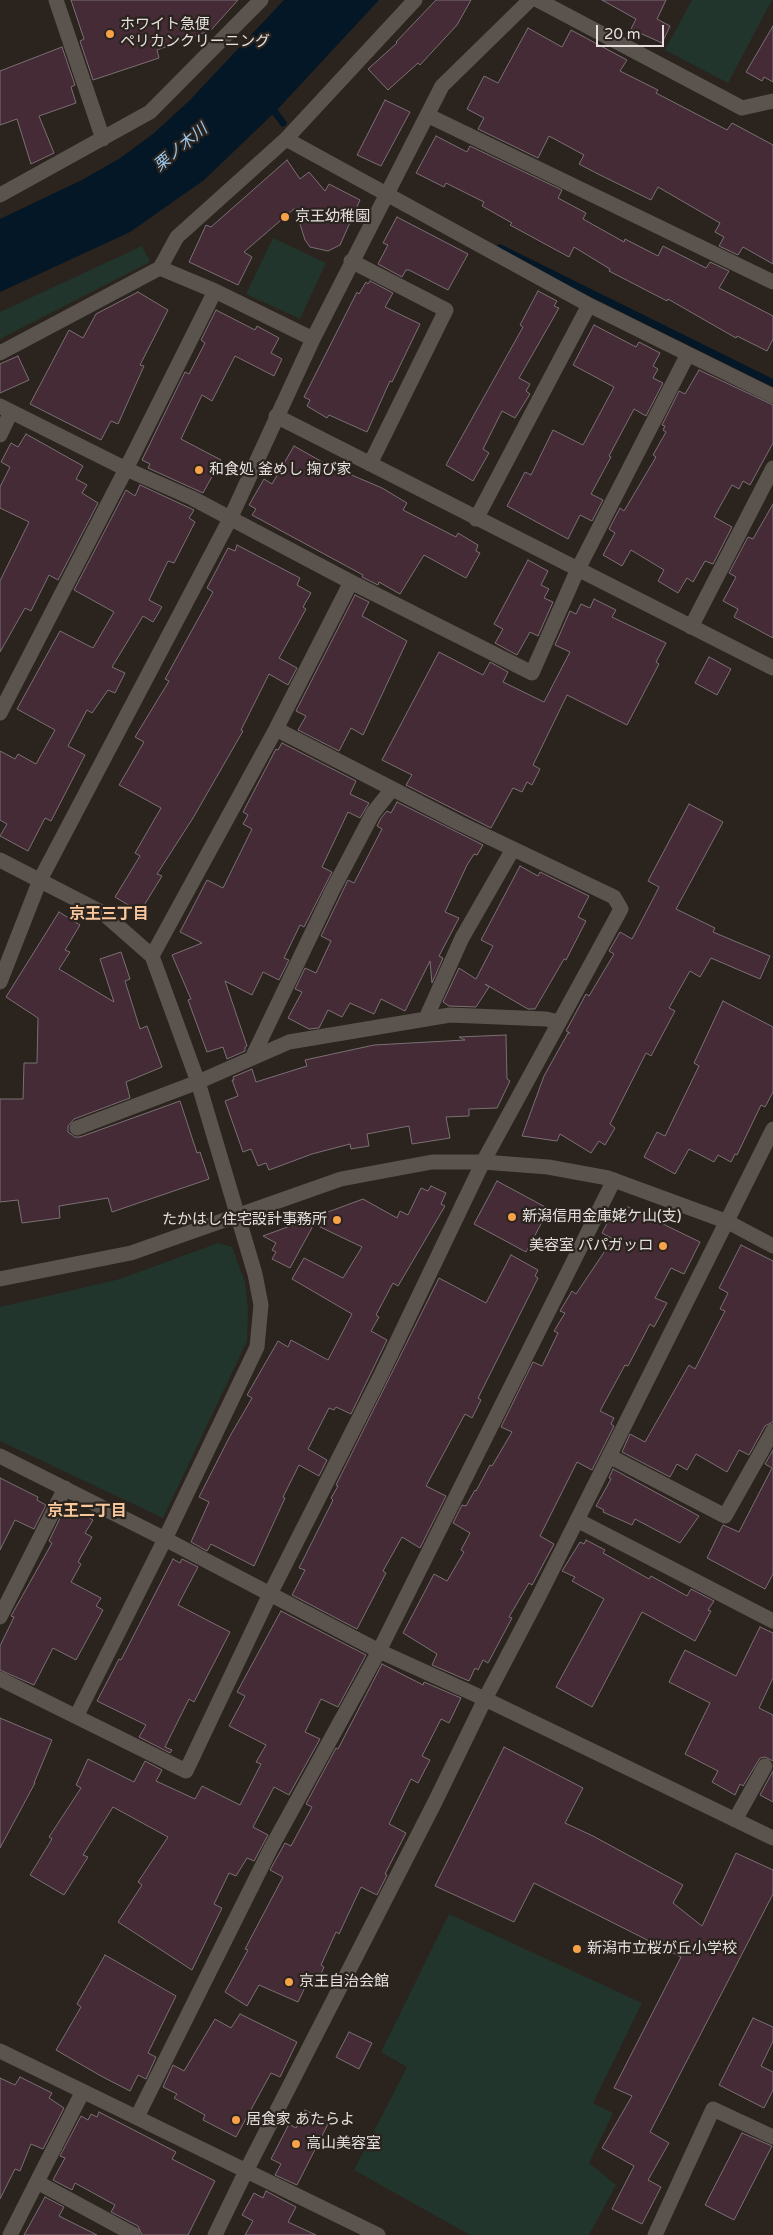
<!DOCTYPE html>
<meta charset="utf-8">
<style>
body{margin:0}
#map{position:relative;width:773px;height:2235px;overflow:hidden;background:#2a231e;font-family:"Varela Round",sans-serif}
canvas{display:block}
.scale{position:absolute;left:596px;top:25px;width:68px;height:22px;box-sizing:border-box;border:2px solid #e5e0dd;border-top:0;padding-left:6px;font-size:15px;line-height:18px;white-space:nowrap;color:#e5e0dd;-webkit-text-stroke:4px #2a231e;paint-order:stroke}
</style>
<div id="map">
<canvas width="773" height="2235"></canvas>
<div class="scale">20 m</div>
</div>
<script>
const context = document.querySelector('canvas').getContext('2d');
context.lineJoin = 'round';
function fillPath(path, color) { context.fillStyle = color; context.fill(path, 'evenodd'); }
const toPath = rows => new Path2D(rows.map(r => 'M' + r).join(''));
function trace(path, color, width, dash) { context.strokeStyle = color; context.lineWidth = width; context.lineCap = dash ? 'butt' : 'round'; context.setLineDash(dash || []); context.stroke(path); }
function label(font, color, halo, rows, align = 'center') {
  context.font = font + ' "Varela Round","Noto Sans JP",sans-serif'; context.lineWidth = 4.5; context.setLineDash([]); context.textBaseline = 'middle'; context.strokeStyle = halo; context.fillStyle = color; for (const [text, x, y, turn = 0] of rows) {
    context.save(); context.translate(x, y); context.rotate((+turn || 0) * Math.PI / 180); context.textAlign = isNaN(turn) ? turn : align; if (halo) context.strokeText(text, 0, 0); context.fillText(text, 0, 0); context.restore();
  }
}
const green = toPath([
 [692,0,772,0,728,83,665,50],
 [273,238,326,263,300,319,246,294],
 [142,246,150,262,0,339,0,312],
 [218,1243,232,1247,245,1282,248,1310,247,1341,163,1518,0,1441,0,1307,120,1279],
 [449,1914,642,2003,593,2103,613,2113,589,2163,616,2185,589,2235,470,2235,354,2170,407,2067,381,2052]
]);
const water = toPath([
 [284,0,379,0,275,112,204,180,130,232,0,292,0,219,80,181,119,159,153,134,190,100]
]);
const stream = toPath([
 [275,112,283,123],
 [500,248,773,383]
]);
const building = toPath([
 [71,0,238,0,211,30,157,50,159,58,93,80,80,41,84,39,71,0],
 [436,0,471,0,457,25,420,65,418,63,388,90,368,69,397,43,396,42,436,0],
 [602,0,666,0,657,19,670,26,662,43,631,29,636,19,602,0],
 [773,26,773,82,764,77,762,81,746,72,773,26],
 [528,28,562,47,571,30,627,60,620,71,658,90,656,93,727,130,732,123,773,145,773,264,743,247,738,255,719,246,724,237,715,232,720,223,658,187,651,200,598,174,579,164,584,155,549,136,538,158,478,129,484,118,467,109,484,76,498,83,528,28],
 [62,47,75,85,71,87,76,103,39,116,54,153,31,164,17,119,0,125,0,71,62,47],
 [385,100,410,112,381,166,357,155,385,100],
 [436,136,467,152,470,146,562,190,558,198,586,213,583,219,624,242,625,239,658,256,663,246,706,268,710,262,729,271,719,288,773,316,773,339,767,351,737,336,736,338,668,299,667,301,609,271,610,269,574,247,569,257,510,225,512,223,482,206,484,202,446,183,444,187,416,173,436,136],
 [287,160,300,179,309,172,325,191,329,184,360,200,340,245,328,251,310,247,305,240,295,208,244,252,252,257,238,285,189,262,206,225,211,227,287,160],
 [397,217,468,254,448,290,409,270,406,270,402,277,378,264,388,245,383,243,397,217],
 [370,281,393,293,385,307,420,324,392,382,390,381,367,432,329,415,327,418,307,406,310,400,304,397,357,292,359,294,366,282,368,284,370,281],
 [538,291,557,301,554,306,559,308,519,378,530,384,526,391,530,394,515,418,502,411,483,449,489,453,473,481,446,465,523,327,520,325,538,291],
 [138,292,168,310,140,365,144,366,118,424,111,421,101,440,30,404,69,330,83,338,96,314,138,292],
 [216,310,255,330,257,326,279,338,271,353,282,359,274,376,235,356,212,401,202,395,181,439,221,460,203,493,148,468,150,464,142,460,185,372,189,374,205,343,201,340,216,310],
 [594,325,636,347,639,342,660,353,653,366,658,369,653,378,663,383,646,416,634,409,609,456,611,457,591,494,603,500,592,521,580,515,568,539,507,506,525,472,531,475,553,430,583,445,614,387,573,365,594,325],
 [18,356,29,380,0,393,0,364,18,356],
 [699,370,773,405,773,443,750,485,743,481,739,489,732,485,714,517,732,527,713,564,705,561,693,582,687,578,678,593,658,581,664,570,631,550,622,566,603,555,615,533,609,529,620,508,624,511,656,457,653,455,666,432,663,430,665,426,662,425,679,391,685,394,699,370],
 [26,434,83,466,76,479,87,485,82,493,98,503,58,580,49,575,31,611,25,608,0,652,0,581,29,522,0,508,0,487,10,467,1,462,11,443,18,447,26,434],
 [294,446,326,464,382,488,407,503,403,510,456,537,458,533,478,545,476,551,480,553,466,578,424,555,400,594,379,582,378,585,362,577,363,575,252,515,256,509,249,505,264,479,272,484,294,446],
 [140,485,194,510,189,518,195,522,174,563,168,561,149,600,162,607,153,622,143,616,112,667,125,673,115,693,108,690,92,713,87,710,68,746,85,755,51,821,45,818,28,851,0,836,7,824,0,820,0,751,15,759,18,754,36,764,55,730,17,709,60,631,93,648,114,612,74,590,126,490,135,496,140,485],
 [773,504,773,638,734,617,738,609,723,601,736,577,729,573,748,537,753,539,773,504],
 [237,545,300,578,297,585,311,593,303,607,306,609,279,658,297,668,288,685,269,674,241,730,243,731,193,818,157,874,162,876,140,912,115,897,140,856,135,853,161,808,119,785,144,742,135,737,169,681,165,679,213,592,207,588,228,548,235,551,237,545],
 [528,560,548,571,541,585,549,589,544,598,553,602,538,636,530,632,517,655,495,643,503,629,494,624,528,560],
 [355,595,369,602,362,616,407,641,363,735,351,728,339,751,298,730,306,716,296,711,355,595],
 [594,599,616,610,612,617,666,643,656,662,659,664,627,725,567,695,533,765,540,769,532,785,527,782,522,792,513,788,491,828,406,785,412,775,382,760,439,652,483,675,490,662,508,672,503,682,544,702,570,652,555,645,570,611,576,614,581,604,590,608,594,599],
 [709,657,731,669,717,695,695,683,709,657],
 [282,743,356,781,350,794,369,803,360,818,348,812,322,867,332,872,304,927,300,925,284,958,289,960,279,980,263,972,252,995,225,981,247,1046,245,1047,245,1051,227,1059,223,1047,207,1052,188,1000,191,999,172,955,202,943,180,932,207,880,223,888,252,829,243,824,248,815,243,812,276,749,278,750,282,743],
 [397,802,483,845,477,855,474,854,467,865,445,912,459,918,439,956,443,958,432,983,430,961,405,1011,381,999,374,1014,350,1003,342,1017,328,1010,319,1028,309,1029,288,1018,302,992,295,989,305,968,316,973,331,941,321,936,348,880,354,883,382,829,377,826,381,818,387,811,391,813,397,802],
 [689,804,723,822,676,909,715,928,713,932,770,956,760,979,711,958,700,977,690,971,669,1008,675,1011,651,1056,646,1053,610,1124,615,1128,605,1145,599,1141,591,1153,560,1134,557,1141,522,1136,544,1076,568,1033,570,1033,566,1031,586,994,589,996,614,954,609,951,620,932,632,939,655,895,659,887,648,881,689,804],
 [520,866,538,876,540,872,589,896,578,917,586,921,566,960,564,959,535,1009,528,1009,485,984,489,987,476,1007,449,1006,443,1002,459,968,476,979,493,946,481,940,520,866],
 [59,912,80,925,65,950,70,952,59,969,114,1002,100,959,121,952,130,979,125,981,140,1029,147,1026,162,1067,126,1082,130,1098,74,1119,68,1126,68,1132,75,1137,80,1137,180,1101,197,1153,200,1152,209,1179,112,1212,108,1198,59,1206,60,1218,22,1223,18,1200,0,1202,0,1099,23,1099,24,1063,37,1063,38,1018,6,997,59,912],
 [723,1001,773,1027,773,1092,765,1107,761,1105,737,1155,735,1154,731,1162,718,1155,714,1162,689,1149,675,1174,644,1157,657,1132,665,1136,699,1066,694,1063,723,1001],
 [506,1035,507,1079,510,1081,497,1108,469,1109,469,1116,446,1117,450,1138,412,1144,409,1126,367,1134,369,1146,351,1149,350,1144,312,1154,269,1170,266,1163,258,1166,251,1149,243,1152,225,1101,238,1096,232,1080,234,1080,233,1077,252,1069,256,1082,307,1066,305,1060,374,1045,465,1040,459,1037,506,1035],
 [497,1181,549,1209,526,1252,474,1224,497,1181],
 [431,1186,446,1193,441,1204,445,1206,398,1286,393,1283,376,1315,379,1317,371,1331,387,1340,351,1414,336,1407,334,1410,329,1408,308,1449,327,1460,319,1476,299,1465,283,1497,285,1498,254,1566,211,1544,207,1551,191,1542,209,1502,199,1497,230,1436,252,1398,247,1395,278,1341,288,1347,291,1340,328,1360,352,1314,292,1279,304,1258,343,1278,362,1247,314,1224,290,1268,272,1259,276,1252,272,1250,276,1243,263,1236,363,1199,397,1218,400,1211,408,1215,421,1188,428,1191,431,1186],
 [628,1207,700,1242,684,1274,671,1268,655,1298,667,1303,654,1327,650,1324,628,1366,625,1365,600,1411,614,1418,611,1424,614,1426,592,1470,577,1462,540,1536,554,1544,532,1585,529,1583,509,1617,512,1618,488,1663,483,1660,478,1670,475,1668,469,1681,432,1665,437,1654,403,1633,434,1574,447,1581,464,1552,461,1550,470,1533,453,1523,462,1505,466,1506,475,1490,476,1491,490,1465,492,1466,512,1432,501,1427,533,1362,542,1366,558,1333,554,1331,565,1313,560,1311,572,1291,576,1294,613,1239,602,1233,613,1212,628,1207],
 [741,1245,773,1261,773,1422,765,1426,749,1455,739,1450,727,1472,696,1454,687,1470,677,1464,670,1477,622,1452,630,1434,645,1442,689,1365,695,1369,725,1311,720,1309,728,1293,719,1288,741,1245],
 [511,1255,538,1270,535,1276,538,1278,478,1398,481,1400,472,1418,465,1414,426,1486,446,1496,420,1548,402,1537,383,1571,386,1573,357,1629,292,1595,305,1570,299,1568,333,1500,331,1498,338,1486,336,1485,439,1278,486,1303,511,1255],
 [773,1450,773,1574,765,1589,707,1558,723,1525,739,1532,772,1468,765,1464,773,1450],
 [613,1469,699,1516,680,1543,635,1519,632,1525,603,1512,604,1510,596,1506,611,1479,609,1478,613,1469],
 [0,1478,38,1497,37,1500,46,1505,34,1529,15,1520,0,1550,0,1478],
 [76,1510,93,1520,85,1533,92,1537,78,1562,81,1564,71,1582,101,1598,96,1606,103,1610,76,1660,53,1648,34,1685,0,1670,0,1646,14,1617,11,1616,52,1543,49,1541,62,1514,71,1519,76,1510],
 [586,1540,605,1550,603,1553,649,1579,651,1576,687,1596,691,1589,714,1601,708,1610,711,1611,695,1641,642,1612,592,1707,556,1687,604,1599,572,1581,575,1577,562,1571,580,1542,584,1544,586,1540],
 [173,1559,180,1563,182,1559,198,1567,178,1605,230,1632,194,1702,189,1699,165,1747,172,1750,170,1753,139,1737,146,1725,97,1701,119,1659,121,1660,173,1559],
 [281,1611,366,1655,338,1707,321,1699,305,1732,320,1739,289,1795,274,1787,253,1827,268,1835,254,1861,247,1858,236,1876,229,1873,214,1904,222,1908,192,1970,118,1922,142,1885,138,1882,168,1837,113,1807,83,1855,88,1857,64,1895,30,1875,52,1839,49,1837,81,1788,76,1785,88,1759,134,1782,145,1761,162,1770,156,1781,195,1799,202,1786,240,1805,261,1764,256,1762,266,1745,229,1726,245,1696,237,1692,281,1611],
 [760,1627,773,1633,773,1678,759,1708,773,1715,773,1761,765,1757,760,1758,743,1786,740,1784,735,1795,712,1782,718,1771,685,1754,710,1703,669,1682,685,1650,736,1676,760,1627],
 [382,1664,423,1685,424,1682,461,1698,449,1723,441,1719,422,1756,430,1760,418,1783,411,1779,389,1824,406,1833,385,1874,387,1875,377,1895,361,1887,339,1934,336,1932,321,1965,324,1967,316,1985,308,1981,298,2002,259,1985,247,2006,225,1992,248,1950,245,1949,283,1877,270,1870,285,1843,291,1846,312,1807,306,1804,336,1748,338,1749,382,1664],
 [0,1718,52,1740,34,1783,35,1783,0,1848,0,1718],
 [504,1747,583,1788,565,1823,593,1836,683,1885,673,1903,702,1926,736,1853,773,1870,773,1894,650,2132,669,2143,648,2180,661,2187,642,2224,612,2209,634,2166,602,2148,632,2096,614,2088,681,1957,534,1883,514,1922,435,1886,504,1747],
 [773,1771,773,1802,760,1795,773,1771],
 [105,1955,176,1996,148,2053,156,2057,146,2079,138,2075,130,2091,101,2076,56,2050,81,2007,77,2004,105,1955],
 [240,2014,297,2042,280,2077,271,2073,236,2137,203,2120,205,2115,174,2098,177,2094,163,2087,173,2065,184,2071,215,2019,231,2028,240,2014],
 [753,2018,773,2027,773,2041,761,2066,773,2072,773,2090,764,2108,719,2085,753,2018],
 [349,2032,372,2043,359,2069,336,2057,349,2032],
 [20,2077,52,2093,49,2098,64,2108,43,2149,31,2144,20,2171,15,2169,0,2199,0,2078,15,2085,20,2077],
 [305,2110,329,2122,297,2185,275,2175,281,2164,271,2159,289,2124,296,2128,305,2110],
 [99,2112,176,2152,172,2159,215,2181,188,2235,142,2235,138,2226,111,2212,115,2205,75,2183,72,2190,53,2180,65,2158,60,2156,81,2116,88,2120,91,2114,97,2117,99,2112],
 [742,2133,772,2146,734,2220,705,2205,742,2133],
 [266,2191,296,2207,288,2222,316,2235,245,2235,253,2221,242,2215,254,2193,263,2198,266,2191],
 [45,2197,64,2207,59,2216,97,2235,24,2235,45,2197]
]);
const street = toPath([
 [56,0,103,139],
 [538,0,742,108,773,101],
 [427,115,773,282],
 [286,139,589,305,773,396],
 [0,195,150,112,261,0],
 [351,261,446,310,370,464],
 [160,268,177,237,286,139,415,0],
 [0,353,160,268,215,291,313,339],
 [0,406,126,469,192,498,351,582,532,673,577,571,688,354],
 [276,416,773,668],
 [0,435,11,412],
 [476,519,589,305],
 [691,627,773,468],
 [0,713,126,469,215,291],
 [0,860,103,913,152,956,198,1082,255,1274,261,1305,257,1347,165,1539,77,1715],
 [152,956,276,729,351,582],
 [0,982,40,880,230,519,313,339,442,86,530,0],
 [426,1018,462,938,513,849],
 [252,1058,332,891,373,813,392,789],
 [77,1128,198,1082,289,1042,450,1015,546,1019,559,1022],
 [0,1456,165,1539,379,1651,485,1699,773,1838],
 [609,1456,725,1516,773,1431],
 [577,1520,773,1621],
 [0,1617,65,1488],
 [0,1679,186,1771,270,1594,380,1377,483,1162,621,909,614,897,459,823,276,729],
 [735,1820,765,1766],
 [0,2051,378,2235],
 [137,2117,271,1848,379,1651,614,1180],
 [37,2182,133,2234,132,2235],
 [10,2235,82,2093],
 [215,2235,246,2171,435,1802,485,1699,539,1596,773,1129],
 [655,2235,713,2109,773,2137]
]);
const secondary = toPath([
 [0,1279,131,1253,341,1179,432,1162,483,1162,548,1167,608,1178,728,1222,773,1246]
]);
const markers = [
 [110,34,5,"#f7a149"],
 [285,217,5,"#f7a149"],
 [199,470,5,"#f7a149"],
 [512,1217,5,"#f7a149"],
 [337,1220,5,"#f7a149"],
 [663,1246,5,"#f7a149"],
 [577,1949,5,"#f7a149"],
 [289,1982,5,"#f7a149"],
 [236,2120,5,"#f7a149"],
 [296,2144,5,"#f7a149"]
];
const poiNames = [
 ["ホワイト急便",120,25],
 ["ペリカンクリーニング",120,42],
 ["京王幼稚園",295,217],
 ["和食処 釜めし 掬び家",209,470],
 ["新潟信用金庫姥ケ山(支)",522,1217],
 ["たかはし住宅設計事務所",327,1220,"right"],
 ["美容室 パパガッロ",653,1246,"right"],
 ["新潟市立桜が丘小学校",587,1949],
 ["京王自治会館",299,1982],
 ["居食家 あたらよ",246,2120],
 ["高山美容室",306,2144]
];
const waterNames = [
 ["栗ノ木川",181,148,-40]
];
const neighbourhoodNames = [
 ["京王三丁目",109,915],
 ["京王二丁目",87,1512]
];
fillPath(green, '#22352c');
fillPath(water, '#031726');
trace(stream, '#031726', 7);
fillPath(building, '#452b36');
trace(building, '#7a7074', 1);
trace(street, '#5b534e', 15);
trace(secondary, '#5b534e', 15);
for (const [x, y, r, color] of markers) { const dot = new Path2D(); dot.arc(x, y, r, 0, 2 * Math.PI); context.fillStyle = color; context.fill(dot); trace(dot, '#2a231e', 2); }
label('15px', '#e5e0dd', '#2a231e', poiNames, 'left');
label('italic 16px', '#99c6ec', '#2a231e', waterNames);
label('bold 16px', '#f8c79b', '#2a231e', neighbourhoodNames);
</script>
